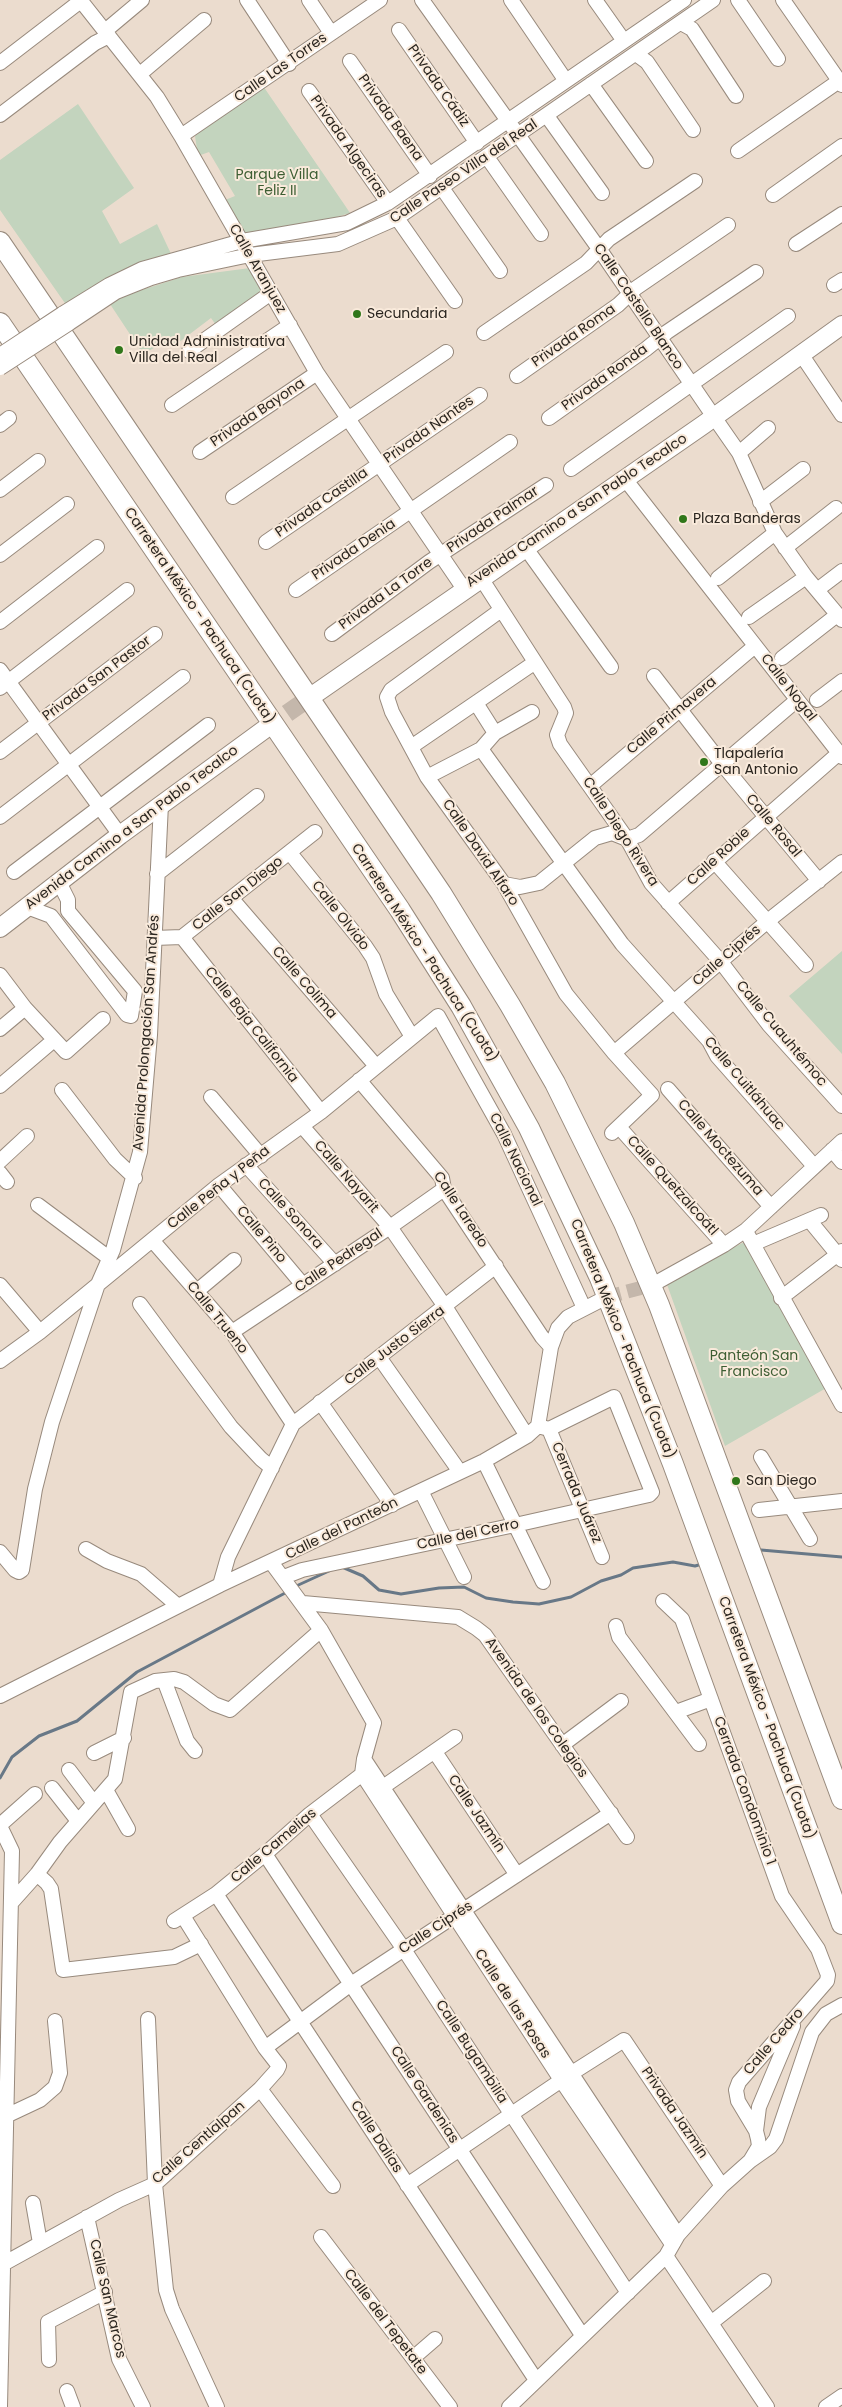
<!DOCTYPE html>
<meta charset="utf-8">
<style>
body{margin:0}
canvas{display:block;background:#ebdcce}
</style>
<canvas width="842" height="2407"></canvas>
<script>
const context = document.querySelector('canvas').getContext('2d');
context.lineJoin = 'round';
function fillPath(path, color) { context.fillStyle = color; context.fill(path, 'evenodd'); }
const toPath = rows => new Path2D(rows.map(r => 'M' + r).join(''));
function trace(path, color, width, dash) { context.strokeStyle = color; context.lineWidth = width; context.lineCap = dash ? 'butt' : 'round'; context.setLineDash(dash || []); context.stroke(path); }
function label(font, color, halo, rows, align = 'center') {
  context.font = font + ' Poppins,sans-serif'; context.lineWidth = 4; context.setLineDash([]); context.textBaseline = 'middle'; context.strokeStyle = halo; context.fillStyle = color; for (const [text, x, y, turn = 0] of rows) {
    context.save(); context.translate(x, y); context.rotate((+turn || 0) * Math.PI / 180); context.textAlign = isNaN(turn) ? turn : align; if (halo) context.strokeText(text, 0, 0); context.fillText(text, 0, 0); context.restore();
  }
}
const green = toPath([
 [261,83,344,204,350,213,330,219,243,235,225,200,235,196,209,152,198,156,195,136],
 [78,104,134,188,102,211,120,244,157,224,173,258,69,309,0,210,0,160],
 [250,268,269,296,218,328,211,318,174,346,161,344,143,354,110,304,120,297,182,277],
 [842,951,842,1054,789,996],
 [749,1240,828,1387,725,1446,665,1279]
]);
const stream = toPath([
 [761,1550,842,1557],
 [342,1567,363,1576,379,1590,401,1594,439,1588,464,1587,486,1598,513,1602,539,1604,571,1597,601,1581,621,1575,633,1568,673,1562,695,1566,702,1564],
 [294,1587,329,1571],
 [0,1778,12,1757,39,1736,77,1721,137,1672,287,1592]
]);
const minorTunnel = toPath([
 [607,1297,652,1285]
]);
const majorTunnel = toPath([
 [265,729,312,696]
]);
const minor = toPath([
 [247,0,289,64],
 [309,0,331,33],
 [422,0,602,253,714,417,739,453,775,533,806,577,842,620],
 [511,0,566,81],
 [595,0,624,41],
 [738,0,778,59],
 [783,0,842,85],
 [81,1,157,97,181,136,317,373,464,589],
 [681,23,692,29,736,96],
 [399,30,477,143],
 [105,31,142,0],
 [636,54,647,62,693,130],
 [350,61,430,176],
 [0,63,82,0],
 [140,74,204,20],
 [591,84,646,161],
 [309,91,388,203],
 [0,115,95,43,109,36],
 [547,116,602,193],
 [181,136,380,0],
 [738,151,839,81],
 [487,157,541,234],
 [442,188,500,271],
 [773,195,842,146],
 [397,218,455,301],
 [796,244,842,214],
 [834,285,842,280],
 [62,314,109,285,142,269,242,241,347,223,388,203,684,0],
 [68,324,116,292,151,278,178,270,250,255,338,244,397,218,713,0],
 [484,333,586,263,609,239,695,181],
 [189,351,271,293],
 [801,354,842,415],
 [517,376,618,305,636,288,728,225],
 [172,405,290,325],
 [549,418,646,349,667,332,756,272],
 [0,425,9,418],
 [200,452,317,373],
 [739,453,768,428],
 [571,469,788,316],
 [625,479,842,757],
 [0,490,38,461],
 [233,497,446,352],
 [760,502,803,469],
 [266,542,480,395],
 [525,547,611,667],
 [785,548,836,508],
 [0,555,67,504],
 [481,578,564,707,566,713,557,735,560,744,627,839,651,883,721,962,769,1025,842,1106],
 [718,578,775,533],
 [296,590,510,442],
 [817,590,842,571],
 [501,610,391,690,387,697,392,712,427,777,504,884,566,994,614,1053,652,1095,612,1133],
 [749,617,806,577],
 [0,622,97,547],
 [332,634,429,562,546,485],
 [782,658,837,615],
 [0,670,120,835],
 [654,676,722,764,819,881],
 [0,688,127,590],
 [817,700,842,681],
 [476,703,495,733],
 [411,747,534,663],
 [481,749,622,944,709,1041,717,1056,814,1166],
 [0,752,155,634],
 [427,777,481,749,495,733,532,712],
 [590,786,755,646],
 [0,817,183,677],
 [290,853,365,946,373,958,386,994,411,1035],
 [714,861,806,965],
 [14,872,208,725],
 [157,874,257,796],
 [504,884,520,887,539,883,595,838,612,833,627,839,639,835,797,700],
 [232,899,376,1066],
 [668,903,839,753],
 [27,907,51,916,127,1015,131,1016,135,991,68,911,68,900,59,882],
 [182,937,321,1112],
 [154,938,182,937,315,832],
 [0,975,25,1008,66,1052,103,1019],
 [0,1029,25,1008],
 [614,1053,769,920,842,862],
 [359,1080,442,1178,444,1189,542,1337,551,1347],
 [0,1086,54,1040],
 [668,1089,771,1207],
 [62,1090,115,1159,135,1178],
 [211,1097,261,1156],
 [302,1126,390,1227,446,1308,527,1436],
 [619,1127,724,1245],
 [832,1150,842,1162],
 [0,1161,27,1136],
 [246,1165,335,1264],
 [0,1173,7,1182],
 [219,1185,303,1285],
 [38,1205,109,1258],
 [810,1221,842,1260],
 [748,1235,753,1244,821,1215],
 [152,1240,232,1332,293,1424],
 [753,1244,842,1405],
 [0,1285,40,1332],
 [652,1285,724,1245,746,1230,842,1141],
 [197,1291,234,1260],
 [781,1298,842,1251],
 [140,1304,231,1427,261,1459,272,1468],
 [232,1332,390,1227,444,1189],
 [379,1357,460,1472],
 [0,1361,40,1332,219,1185,321,1112,438,1016,504,1134,584,1308],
 [320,1402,392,1505],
 [549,1429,602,1557],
 [761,1457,810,1539],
 [484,1461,543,1582],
 [421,1491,464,1577],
 [759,1510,842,1501],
 [86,1549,107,1561,141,1574,178,1606],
 [0,1552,15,1570,19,1572,22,1570,35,1489,52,1422,98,1284,113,1250,140,1152,150,1035,161,804],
 [271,1562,321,1630,374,1723,364,1759,362,1774,561,2080,672,2244],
 [284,1577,302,1570,515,1525,649,1495,652,1492,614,1397,549,1429,538,1426],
 [220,1585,228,1557,293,1424,496,1266],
 [663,1601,682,1619,782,1896,818,1949,828,1975,827,1981,739,2082,736,2090,738,2101,756,2131,758,2139,759,2146,750,2161],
 [303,1603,458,1617,476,1628,485,1635,627,1837],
 [616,1626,619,1637,699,1744],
 [164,1680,187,1741,195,1751],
 [0,1696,220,1585,484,1461,527,1436,538,1426,551,1347,558,1328,568,1317,607,1297],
 [676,1712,711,1699],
 [562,1745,621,1701],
 [435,1752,517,1875],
 [94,1753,124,1738],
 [364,1759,678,2235],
 [69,1770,94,1803],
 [383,1787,455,1737],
 [52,1788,78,1821],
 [106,1790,128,1829],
 [310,1814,403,1948,628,2293],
 [0,1825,35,1794],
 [0,1826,12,1851,0,2407],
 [265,1854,582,2335],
 [37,1874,47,1883,51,1889,63,1970,174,1957,201,1944],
 [216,1894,536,2380],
 [12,1902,37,1874,60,1842,115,1779,131,1692,155,1681,174,1679,184,1682,214,1704,230,1710,321,1630],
 [174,1921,216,1894,265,1854,310,1814,369,1769],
 [148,2019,155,2184,166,2290,172,2309,217,2407],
 [265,2048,351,1984,611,1813],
 [260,2089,333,2186],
 [6,2116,40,2100,55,2087,60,2073,55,2021],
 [756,2131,759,2107,793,2026],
 [407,2185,572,2073,624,2040,722,2186],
 [33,2203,40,2243],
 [87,2217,119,2359,143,2407],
 [321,2237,450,2407],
 [666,2256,767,2407],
 [3,2264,119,2200,155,2184,260,2089,277,2070,279,2066,265,2048,183,1916],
 [711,2323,764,2281],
 [413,2358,435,2339],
 [49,2360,48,2322,105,2292],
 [67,2391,73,2407],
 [509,2407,666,2256,678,2235,722,2186,750,2161,770,2147,776,2139,812,2032,826,2014,842,2005],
 [826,2407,842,2396]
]);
const major = toPath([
 [312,696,703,425,842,325],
 [0,928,120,835,265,729]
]);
const highway = toPath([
 [0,242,441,893,510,1005,555,1083,624,1223,659,1305,842,1799],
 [0,323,400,910,461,1006,529,1128,600,1278,673,1464,842,1924]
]);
const minorBridge = toPath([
 [0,355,62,314],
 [0,368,68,324]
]);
const markers = [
 [357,314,5,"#30771a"],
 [119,350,5,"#30771a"],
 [683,519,5,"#30771a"],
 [704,762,5,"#30771a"],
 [736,1481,5,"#30771a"]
];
const streetNames = [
 ["Calle Las Torres",281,68,-35],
 ["Privada Cádiz",438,86,55],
 ["Privada Baena",390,118,55],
 ["Privada Algeciras",348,147,55],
 ["Calle Paseo Villa del Real",464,172,-34],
 ["Calle Aranjuez",257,269,60],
 ["Calle Castello Blanco",638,307,56],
 ["Privada Roma",574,336,-35],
 ["Privada Ronda",605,378,-36],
 ["Privada Bayona",258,413,-34],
 ["Privada Nantes",429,430,-35],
 ["Privada Castilla",322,503,-35],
 ["Avenida Camino a San Pablo Tecalco",577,511,-34],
 ["Privada Palmar",493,520,-34],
 ["Privada Denia",354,550,-34],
 ["Privada La Torre",386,594,-36],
 ["Carretera México - Pachuca (Cuota)",199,616,56],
 ["Privada San Pastor",97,679,-37],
 ["Calle Nogal",788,688,52],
 ["Calle Primavera",672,716,-40],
 ["Calle Rosal",773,826,50],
 ["Avenida Camino a San Pablo Tecalco",132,828,-37],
 ["Calle Diego Rivera",620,832,57],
 ["Calle David Alfaro",480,853,56],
 ["Calle Roble",719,857,-42],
 ["Calle San Diego",238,894,-38],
 ["Calle Olvido",340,916,52],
 ["Carretera México - Pachuca (Cuota)",424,953,57],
 ["Calle Ciprés",727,956,-41],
 ["Calle Colima",304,983,49],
 ["Calle Baja California",251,1025,52],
 ["Avenida Prolongación San Andrés",147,1033,-86],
 ["Calle Cuauhtémoc",781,1034,50],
 ["Calle Cuitláhuac",744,1084,50],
 ["Calle Moctezuma",720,1148,49],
 ["Calle Nacional",515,1160,64],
 ["Calle Nayarit",346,1177,49],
 ["Calle Quetzalcoátl",672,1186,48],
 ["Calle Peña y Peña",219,1188,-38],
 ["Calle Laredo",460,1210,57],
 ["Calle Sonora",290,1214,48],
 ["Calle Pino",261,1235,50],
 ["Calle Pedregal",339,1261,-34],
 ["Calle Trueno",217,1318,51],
 ["Carretera México - Pachuca (Cuota)",622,1339,68],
 ["Calle Justo Sierra",395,1346,-37],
 ["Cerrada Juárez",576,1493,67],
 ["Calle del Panteón",342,1529,-26],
 ["Calle del Cerro",468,1535,-12],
 ["Avenida de los Colegios",536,1708,55],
 ["Carretera México - Pachuca (Cuota)",766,1718,70],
 ["Cerrada Condominio 1",744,1791,70],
 ["Calle Jazmín",476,1814,56],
 ["Calle Camelias",274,1846,-40],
 ["Calle Ciprés",436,1928,-33],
 ["Calle de las Rosas",512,2004,57],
 ["Calle Cedro",774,2042,-49],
 ["Calle Bugambilia",471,2052,57],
 ["Calle Gardenias",424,2095,57],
 ["Privada Jazmín",674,2113,56],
 ["Calle Dalias",376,2137,57],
 ["Calle Centlalpan",199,2143,-41],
 ["Calle San Marcos",107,2299,77],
 ["Calle del Tepetate",385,2322,53]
];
const parkNames = [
 ["Parque Villa",277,175],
 ["Feliz II",277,191],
 ["Panteón San",754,1356],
 ["Francisco",754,1372]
];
const poiNames = [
 ["Secundaria",367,314],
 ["Unidad Administrativa",129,342],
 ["Villa del Real",129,358],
 ["Plaza Banderas",693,519],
 ["Tlapalería",714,754],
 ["San Antonio",714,770],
 ["San Diego",746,1481]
];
fillPath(green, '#c3d4be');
trace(stream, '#687887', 3);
trace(minorTunnel, '#c4b7ab', 14, [14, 7]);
trace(majorTunnel, '#c4b7ab', 18, [18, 9]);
trace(minor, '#988a7d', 16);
trace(major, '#988a7d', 20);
trace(highway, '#988a7d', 22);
trace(minor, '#fff', 14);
trace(major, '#fff', 18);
trace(highway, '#fff', 20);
trace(minorBridge, '#988a7d', 16, []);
trace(minorBridge, '#fff', 14);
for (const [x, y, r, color] of markers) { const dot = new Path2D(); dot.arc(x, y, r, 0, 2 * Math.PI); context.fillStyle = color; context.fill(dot); trace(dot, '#f9eadb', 2); }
label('14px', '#2a251f', '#f9eadb', streetNames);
label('14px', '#3d5e33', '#f9eadb', parkNames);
label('14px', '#2a251f', '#f9eadb', poiNames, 'left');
</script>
